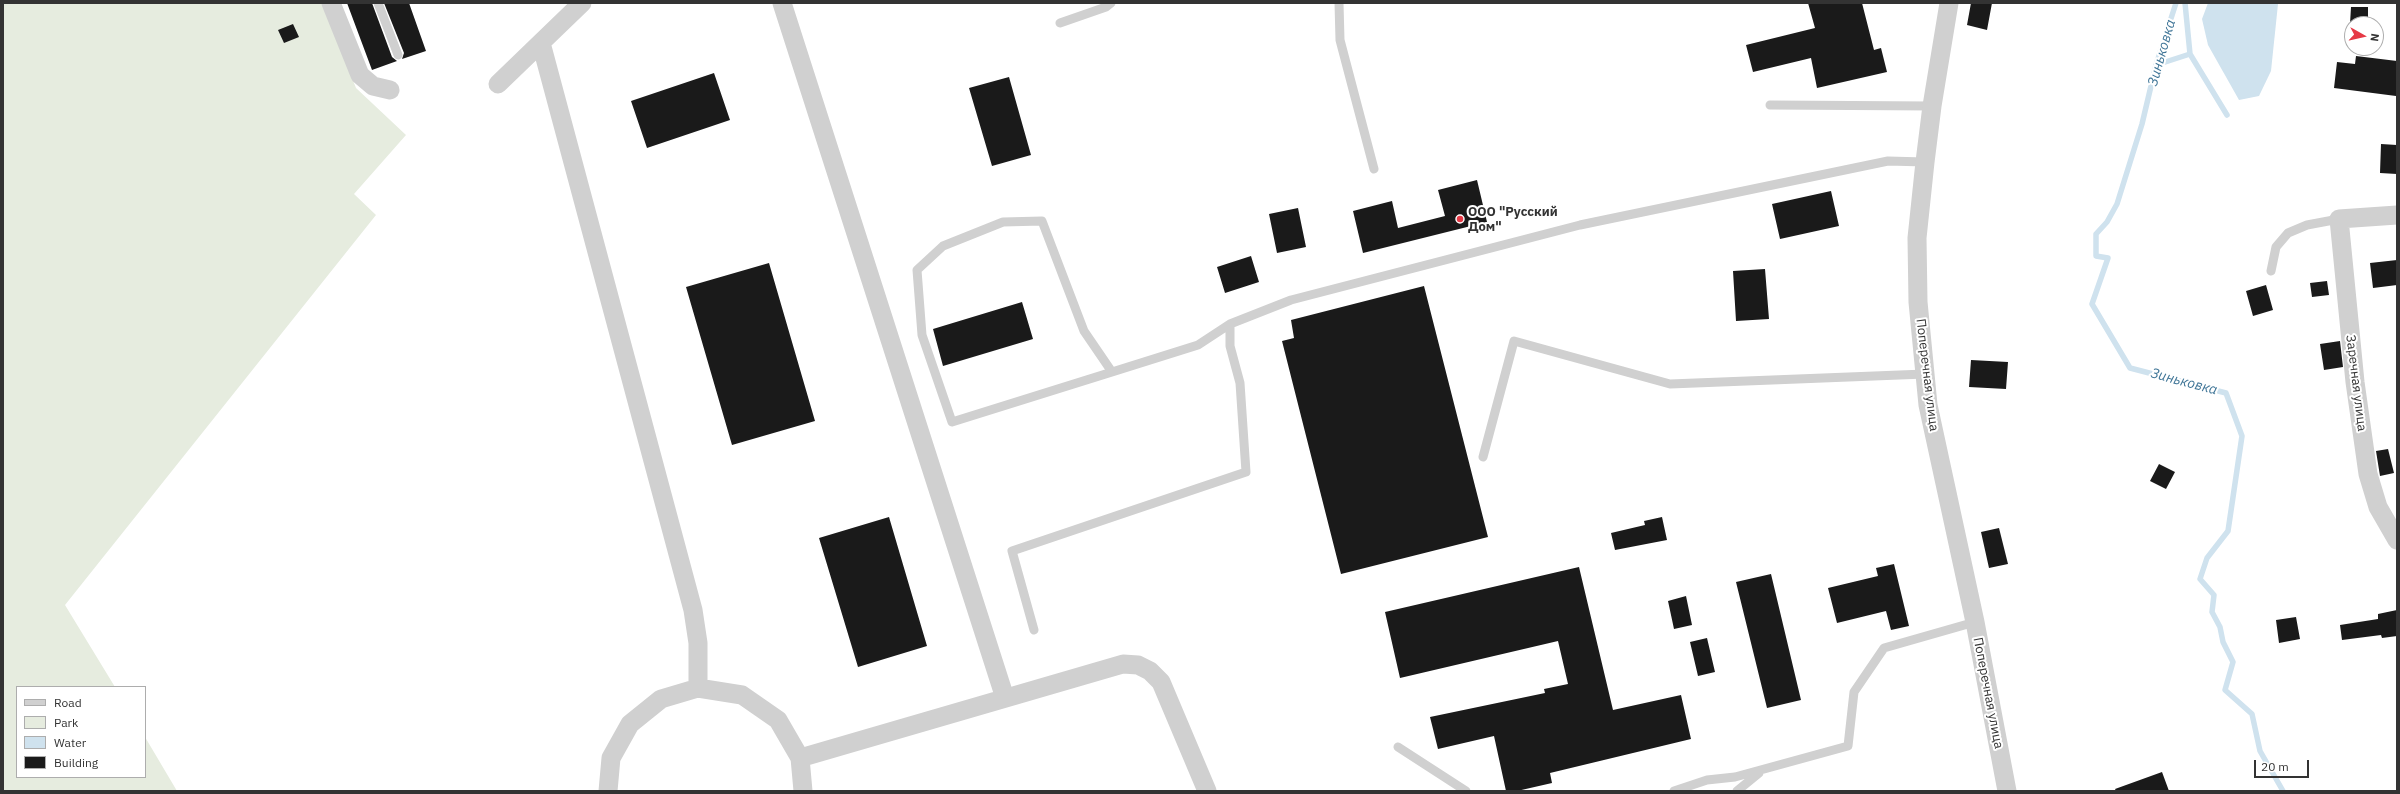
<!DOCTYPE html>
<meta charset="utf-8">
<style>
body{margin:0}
#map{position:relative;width:2400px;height:794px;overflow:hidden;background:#fff;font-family:"IBM Plex Sans",sans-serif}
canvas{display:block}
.frame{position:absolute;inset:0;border:4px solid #333;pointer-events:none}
.legend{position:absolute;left:16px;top:686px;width:130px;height:92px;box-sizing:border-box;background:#fff;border:1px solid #adadad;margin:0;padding:5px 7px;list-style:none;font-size:12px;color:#333}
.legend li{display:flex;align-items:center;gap:8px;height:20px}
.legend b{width:20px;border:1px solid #adadad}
.north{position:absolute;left:2344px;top:16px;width:40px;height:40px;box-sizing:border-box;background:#fff;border:1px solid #adadad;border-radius:50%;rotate:98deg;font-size:11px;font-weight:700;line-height:16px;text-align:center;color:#333}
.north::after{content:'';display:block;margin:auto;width:14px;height:18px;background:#e63946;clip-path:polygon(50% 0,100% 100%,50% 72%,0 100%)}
.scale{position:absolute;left:2254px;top:760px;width:55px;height:18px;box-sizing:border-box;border:2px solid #333;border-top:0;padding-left:5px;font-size:12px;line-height:14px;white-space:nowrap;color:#333;-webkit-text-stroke:3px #fff;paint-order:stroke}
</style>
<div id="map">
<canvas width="2400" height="794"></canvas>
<div class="frame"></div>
<ul class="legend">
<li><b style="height:5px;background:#d0d0d0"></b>Road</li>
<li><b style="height:11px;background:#e6ecdf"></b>Park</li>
<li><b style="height:11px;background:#cfe2ee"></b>Water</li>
<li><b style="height:11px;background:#1a1a1a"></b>Building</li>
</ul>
<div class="north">N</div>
<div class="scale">20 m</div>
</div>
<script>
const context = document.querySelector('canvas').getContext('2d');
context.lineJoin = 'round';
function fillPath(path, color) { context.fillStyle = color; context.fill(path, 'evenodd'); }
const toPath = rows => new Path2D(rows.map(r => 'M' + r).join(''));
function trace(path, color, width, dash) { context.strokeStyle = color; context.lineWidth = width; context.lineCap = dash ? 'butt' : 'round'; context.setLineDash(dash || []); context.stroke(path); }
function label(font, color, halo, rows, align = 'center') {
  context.font = font + ' "IBM Plex Sans",sans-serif'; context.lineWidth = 4; context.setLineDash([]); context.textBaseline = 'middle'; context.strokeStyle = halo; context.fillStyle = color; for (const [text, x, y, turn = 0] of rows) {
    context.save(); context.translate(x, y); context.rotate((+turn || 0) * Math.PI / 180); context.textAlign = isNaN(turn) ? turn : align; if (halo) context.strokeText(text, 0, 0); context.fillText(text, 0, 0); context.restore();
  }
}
const green = toPath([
 [3,3,322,3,356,88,406,135,354,194,376,215,65,605,115,687,17,687,17,777,145,777,145,737,177,791,3,791]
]);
const water = toPath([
 [2208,3,2278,4,2271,71,2259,96,2239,100,2208,45,2202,19]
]);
const stream = toPath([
 [2176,3,2156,65,2142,124,2117,204,2107,222,2096,234,2096,256,2108,258,2092,304,2130,368,2226,393,2242,436,2228,531,2207,558,2200,579,2214,595,2212,612,2220,627,2223,642,2233,662,2225,690,2252,714,2260,751,2283,791],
 [2185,3,2190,54,2227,115],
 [2156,65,2190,54]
]);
const building = toPath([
 [347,3,372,3,392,57,397,61,372,70],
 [384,3,409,3,426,51,402,59,404,53],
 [1808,3,1862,3,1874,50,1881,48,1887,72,1817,88,1811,58,1753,72,1746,45,1815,28],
 [1971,3,1992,3,1987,30,1967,25],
 [2351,7,2368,7,2368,24,2350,24],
 [293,24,299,37,284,43,278,30],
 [2356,56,2397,61,2396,96,2334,88,2337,62,2355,64],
 [714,73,730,120,647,148,631,101],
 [1009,77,1031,155,992,166,969,88],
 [2381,144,2397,145,2397,174,2380,173],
 [1477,180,1487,222,1363,253,1353,211,1392,201,1398,228,1445,216,1438,190],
 [1831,191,1839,226,1780,239,1772,204],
 [1298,208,1306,247,1277,253,1269,214],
 [1251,256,1259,282,1225,293,1217,267],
 [2397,260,2397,285,2373,288,2370,263],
 [769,263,815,421,732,445,686,287],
 [1765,269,1769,319,1736,321,1733,271],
 [2327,281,2329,295,2312,297,2310,283],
 [2266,285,2273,310,2253,316,2246,291],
 [1424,286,1488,537,1341,574,1282,341,1294,338,1291,320],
 [1022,302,1033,339,943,366,933,329],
 [2340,341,2343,367,2324,370,2320,344],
 [1971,360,2008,362,2006,389,1969,387],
 [2388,449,2394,473,2380,476,2376,451],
 [2159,464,2175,472,2166,489,2150,481],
 [889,517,927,646,858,667,819,538],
 [1662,517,1667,540,1615,550,1611,533,1645,525,1644,521],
 [1999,528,2008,564,1989,568,1981,532],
 [1894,564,1909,626,1891,630,1886,611,1837,623,1828,588,1878,576,1876,568],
 [1579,567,1613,710,1681,695,1691,739,1550,773,1552,783,1517,791,1506,791,1494,736,1438,749,1430,717,1545,693,1544,689,1568,684,1558,641,1400,678,1385,612],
 [1771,574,1801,700,1767,708,1736,582],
 [1686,596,1692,625,1674,629,1668,601],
 [2397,610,2397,636,2382,638,2381,635,2342,640,2340,625,2378,619,2378,614],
 [2296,617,2300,639,2279,643,2276,620],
 [1707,638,1715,672,1698,676,1690,642],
 [2162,772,2169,791,2116,791,2115,789]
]);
const lane = toPath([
 [378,3,398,55],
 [1339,3,1340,40,1374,169],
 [1060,23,1106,7,1111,3],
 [1770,105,1932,106],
 [2271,271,2276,247,2288,233,2307,225,2339,219],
 [1112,372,1084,331,1042,221,1003,222,943,246,917,270,922,335,952,422,1112,372,1198,345,1230,324],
 [1483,457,1514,341,1670,384,1925,374],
 [1034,630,1012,551,1246,472,1240,383,1230,346,1230,324,1291,300,1580,225,1888,161,1925,162],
 [1398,747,1466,791],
 [1674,791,1707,780,1735,777,1848,746,1854,692,1884,648,1975,622],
 [1737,791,1759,773]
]);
const street = toPath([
 [331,3,360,75,373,86,390,90],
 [782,3,1005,698],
 [1949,3,1932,106,1925,162,1917,238,1918,302,1928,405,1975,622,2007,791],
 [541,43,693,610,698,643,698,688],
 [498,84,582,3],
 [2397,215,2339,219,2355,382,2368,474,2378,507,2397,540],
 [800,758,1123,664,1138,665,1150,671,1161,682,1207,791],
 [608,791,611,758,630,724,661,699,698,688,742,695,778,720,800,758,803,791]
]);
const markers = [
 [1460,219,4,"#e63946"]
];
const poiNames = [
 ["ООО \"Русский",1468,212],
 ["Дом\"",1468,227]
];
const streetNames = [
 ["Поперечная улица",1927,375,83],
 ["Заречная улица",2356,383,83],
 ["Поперечная улица",1988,693,79]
];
const waterNames = [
 ["Зиньковка",2162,53,-74],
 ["Зиньковка",2184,382,15]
];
fillPath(green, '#e6ecdf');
fillPath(water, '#cfe2ee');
trace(stream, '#cfe2ee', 5.5);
fillPath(building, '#1a1a1a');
trace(lane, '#d0d0d0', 9);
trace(street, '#d0d0d0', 19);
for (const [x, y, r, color] of markers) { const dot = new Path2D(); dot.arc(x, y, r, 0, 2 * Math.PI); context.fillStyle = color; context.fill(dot); trace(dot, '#fff', 1.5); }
label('bold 13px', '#333', '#fff', poiNames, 'left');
label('13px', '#333', '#fff', streetNames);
label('italic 14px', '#3f7597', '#fff', waterNames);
</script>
